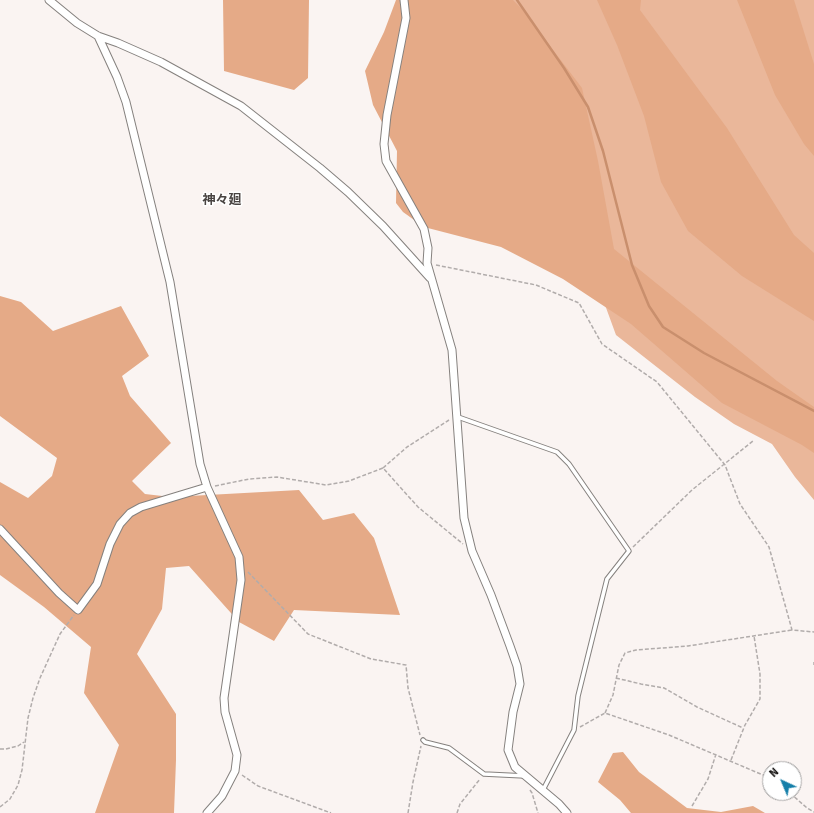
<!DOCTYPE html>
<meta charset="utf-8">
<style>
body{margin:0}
#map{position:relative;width:814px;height:813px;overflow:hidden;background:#faf4f2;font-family:Signika,sans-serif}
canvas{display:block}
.north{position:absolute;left:762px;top:761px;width:40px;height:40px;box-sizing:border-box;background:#fff;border:1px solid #9f9e9e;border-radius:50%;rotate:316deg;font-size:11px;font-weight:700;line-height:16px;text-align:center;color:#0f0d0c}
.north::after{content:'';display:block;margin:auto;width:14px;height:18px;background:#157fa9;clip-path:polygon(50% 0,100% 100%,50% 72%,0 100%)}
</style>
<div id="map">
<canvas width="814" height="813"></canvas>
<div class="north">N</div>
</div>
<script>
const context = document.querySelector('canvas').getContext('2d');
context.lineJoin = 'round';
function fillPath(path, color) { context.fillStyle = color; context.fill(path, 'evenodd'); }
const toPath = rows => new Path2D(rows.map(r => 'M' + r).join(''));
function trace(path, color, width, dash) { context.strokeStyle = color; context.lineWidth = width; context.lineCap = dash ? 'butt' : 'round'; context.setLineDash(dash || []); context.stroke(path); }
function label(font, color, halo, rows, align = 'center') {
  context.font = font + ' Signika,"Noto Sans JP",sans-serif'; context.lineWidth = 3; context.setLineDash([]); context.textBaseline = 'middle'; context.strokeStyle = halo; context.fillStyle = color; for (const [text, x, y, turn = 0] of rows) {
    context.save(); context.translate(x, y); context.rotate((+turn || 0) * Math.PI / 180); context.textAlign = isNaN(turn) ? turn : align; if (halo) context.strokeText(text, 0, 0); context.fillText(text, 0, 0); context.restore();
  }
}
const green = toPath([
 [414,0,814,0,814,500,795,477,772,444,734,424,695,397,616,335,575,223]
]);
const forest = toPath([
 [223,0,309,0,308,78,294,90,224,71],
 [396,0,513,0,521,8,582,88,598,161,614,249,777,381,814,407,814,453,802,445,722,403,631,324,563,279,501,247,424,227,403,212,396,203,397,151,373,105,365,71,384,32],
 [597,0,641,0,640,10,727,128,794,235,814,253,814,321,742,276,688,231,661,182,644,116,617,45],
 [737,0,794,0,814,64,814,156,804,144,775,95],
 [0,296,21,302,53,331,121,306,149,356,122,376,130,396,171,443,132,481,145,494,171,497,299,490,323,520,354,513,374,538,400,615,294,610,274,641,239,622,189,566,166,568,162,609,137,654,176,714,176,760,174,813,95,813,119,745,84,693,91,647,44,607,0,575,0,482,28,498,52,476,57,458,0,416],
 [623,752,639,772,687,808,721,812,753,806,765,813,631,813,620,800,598,782,613,753]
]);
const stream = toPath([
 [517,0,564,68,588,107,603,151,632,265,649,306,663,327,704,353,814,411]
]);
const path = toPath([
 [436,265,536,285,579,303,602,344,657,382,725,465,740,504,769,547,792,630,814,632],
 [383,468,407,447,449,420],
 [215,486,249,479,277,477,326,485,349,481,383,468,418,507,463,544],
 [633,547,692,490,753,441],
 [248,572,308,634,371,659,406,665,408,688,420,735],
 [814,662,814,665],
 [616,678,641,684,664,688,697,707,743,728],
 [605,713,613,695,619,665,625,653,636,650,688,646,792,630],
 [580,727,605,713,669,735,770,778],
 [0,749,6,749,18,746,24,742],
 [731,760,745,725,760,699,760,674,754,636],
 [242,775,258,786,331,813],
 [530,790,532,793,538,813],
 [790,793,807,808,814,812],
 [692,806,708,779,716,754],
 [0,807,10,799,18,785,22,770,28,718,33,698,40,678,60,634,74,615],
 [408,813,413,782,421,746],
 [457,813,460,804,480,779]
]);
const lane = toPath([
 [458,417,557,452,569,464,629,551,607,579,578,696,574,730,543,790],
 [423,740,425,742,449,748,484,774,525,776]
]);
const street = toPath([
 [49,0,77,23,98,36,118,43,161,62,241,106,320,168,348,192,383,226,430,278],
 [404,0,406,18,387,115,384,144,386,161,424,229,428,248,427,263,452,350,464,518,472,551,491,595,510,646,517,666,520,684,513,712,508,750,515,767,559,804,567,813],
 [98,36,117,77,126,102,170,282,200,464,207,487,239,557,241,580,224,698,225,712,237,755,235,771,222,796,207,813],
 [0,529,59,593,78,610,97,584,110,544,120,524,130,513,141,507,207,487]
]);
const quarterNames = [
 ["神々廻",222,201]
];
fillPath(green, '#eab79a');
fillPath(forest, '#e5aa87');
trace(stream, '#c98f6d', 2.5);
trace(lane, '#85817e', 5.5);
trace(street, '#85817e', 9);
trace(path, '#b1acab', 1.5, [4, 2]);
trace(lane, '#fff', 3.5);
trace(street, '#fff', 7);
label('bold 13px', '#494442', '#fff', quarterNames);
</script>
